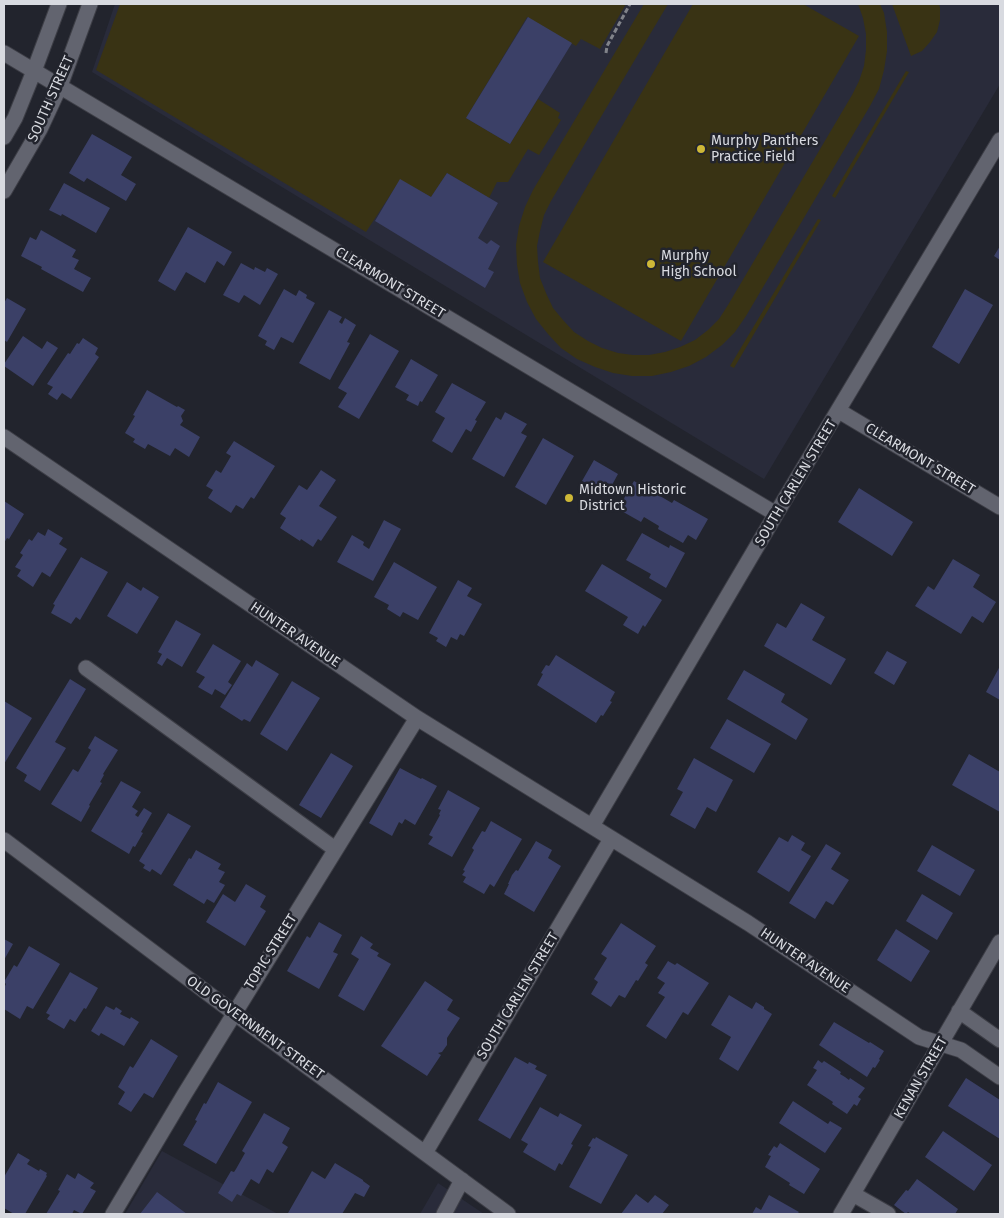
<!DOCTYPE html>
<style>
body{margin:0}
#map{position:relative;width:1004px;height:1218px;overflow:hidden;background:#22242d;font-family:"Fira Sans",sans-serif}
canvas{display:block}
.frame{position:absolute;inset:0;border:5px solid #d8dae0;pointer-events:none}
</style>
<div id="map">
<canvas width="1004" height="1218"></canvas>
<div class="frame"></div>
</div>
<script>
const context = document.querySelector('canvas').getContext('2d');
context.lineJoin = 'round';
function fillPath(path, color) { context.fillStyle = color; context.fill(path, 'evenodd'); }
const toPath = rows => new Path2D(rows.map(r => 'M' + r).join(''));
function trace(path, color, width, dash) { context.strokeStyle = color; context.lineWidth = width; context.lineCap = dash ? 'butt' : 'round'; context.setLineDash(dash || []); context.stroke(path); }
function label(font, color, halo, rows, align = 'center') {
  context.font = font + ' "Fira Sans",sans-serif'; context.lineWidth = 5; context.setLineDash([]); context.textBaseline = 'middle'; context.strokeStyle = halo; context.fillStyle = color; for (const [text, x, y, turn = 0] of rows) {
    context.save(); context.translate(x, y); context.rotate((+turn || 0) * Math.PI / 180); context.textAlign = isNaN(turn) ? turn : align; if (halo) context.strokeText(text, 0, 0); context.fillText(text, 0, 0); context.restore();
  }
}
const built = toPath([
 [115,4,1000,4,1000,84,764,479,92,72],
 [162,1151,278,1214,125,1214],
 [438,1183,484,1214,420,1214]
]);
const green = toPath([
 [120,4,626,4,600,49,581,39,576,46,527,17,466,118,510,144,538,99,560,113,558,118,561,120,539,155,528,149,508,182,497,182,489,198,447,173,431,197,400,180,366,232,96,70],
 [644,4,668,4,551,201,544,215,540,231,537,246,538,262,540,278,546,293,553,308,563,320,574,332,588,341,602,348,618,353,633,355,649,355,665,352,680,347,695,340,708,330,719,319,728,305,852,95,859,81,864,66,866,50,866,34,863,18,858,4,880,4,884,13,887,32,887,51,884,70,879,89,870,106,746,316,735,332,722,345,706,357,689,366,671,372,652,376,632,376,613,373,595,367,577,359,561,348,548,334,536,319,527,302,520,283,517,265,516,245,519,226,525,207,533,190],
 [693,4,803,4,859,36,681,341,543,262],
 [892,4,939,4,940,8,940,20,937,32,930,42,922,51,911,56],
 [906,71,909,72,835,198,832,196],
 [818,219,821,220,734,368,730,366]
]);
const building = toPath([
 [528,17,572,43,510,144,466,118],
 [92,134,132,157,121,175,136,184,126,201,87,178,84,182,69,173],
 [447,173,498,203,478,238,487,244,491,240,500,246,488,269,494,272,485,288,375,221,400,179,431,197],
 [64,183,110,208,96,233,62,214,61,216,49,210],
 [188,227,232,252,224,266,217,261,205,283,186,272,175,291,158,281],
 [41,230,76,250,72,257,79,260,74,269,91,278,83,292,41,269,42,267,21,256,30,237,36,240],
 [1000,246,1000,260,994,256],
 [241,263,254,270,255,267,265,272,267,268,278,274,260,305,244,295,239,303,223,295],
 [284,289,296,296,299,290,307,295,306,298,315,303,293,343,281,337,274,350,265,345,267,341,258,336],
 [965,289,993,305,959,364,932,347],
 [7,298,26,309,7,342,4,340,4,303],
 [329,310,342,317,339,322,342,324,345,318,356,325,347,342,350,343,330,380,299,363],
 [370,334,399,351,359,419,338,407,347,393,338,388],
 [23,336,42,349,47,341,58,348,33,386,4,366,4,364],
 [83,338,98,348,95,354,99,357,71,399,62,393,57,400,48,394,53,387,47,384,68,353,70,354,77,343,79,344],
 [411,359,438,375,422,402,420,401,418,406,406,400,409,395,395,387],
 [452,383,486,402,475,420,477,421,471,432,466,429,452,453,432,441,445,418,435,412],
 [147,390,177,407,178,406,185,410,181,416,183,421,180,425,200,437,189,457,175,448,170,456,148,444,145,449,133,442,135,439,125,433,135,416,133,415],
 [505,412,527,424,521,433,527,436,504,477,472,459,496,417,501,420],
 [543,438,574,456,546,505,515,487],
 [234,441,275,466,254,499,251,497,243,509,236,505,231,513,208,498,213,490,206,486,216,470,221,473,231,456,226,453],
 [594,460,618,474,612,485,605,482,601,491,582,481],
 [321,470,336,480,319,506,337,517,321,541,318,539,313,547,301,539,300,541,280,528,286,518,280,514,299,485,307,490],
 [634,481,672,503,674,500,708,519,696,540,688,535,683,543,658,529,659,526,644,517,641,522,618,509],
 [859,488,913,522,892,556,838,522],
 [4,501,24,514,9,539,7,538,4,543],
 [384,520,401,529,373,581,337,562,352,535,364,542,363,545,369,549],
 [48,529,63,538,59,544,67,549,50,577,42,572,33,587,17,576,21,570,15,567,23,555,20,553,29,539,32,541,38,532,45,536],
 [642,533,669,548,670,545,685,553,666,588,649,578,651,574,626,560],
 [81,557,108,572,80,620,76,617,71,624,51,613,55,605,53,604],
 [953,559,980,575,973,587,996,602,983,623,972,616,961,634,915,606,928,586,934,590],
 [394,562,437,587,418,620,403,612,400,617,387,609,389,605,374,597],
 [602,564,662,600,645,627,643,625,638,634,623,625,628,617,585,591],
 [458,580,472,588,467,596,482,604,464,636,460,634,457,640,451,637,446,647,436,641,438,638,429,633],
 [127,582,141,591,143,587,159,597,137,634,107,616],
 [801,603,825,617,812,640,846,659,831,685,764,646,777,623,786,628],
 [176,620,201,634,182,667,167,658,162,666,157,663,162,654,158,652],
 [213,644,241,661,228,682,232,685,225,695,215,689,212,695,198,687,205,677,196,672],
 [887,651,907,662,894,685,874,673],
 [556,655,615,692,610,701,612,702,608,708,603,716,601,715,596,723,537,685,543,674,541,673,546,665,549,666],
 [256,660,279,674,250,722,244,719,242,721,220,707,247,663,252,667],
 [1000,666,1000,700,986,692],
 [744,670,785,694,781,702,808,719,796,740,727,699],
 [70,679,86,689,55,742,66,748,40,791,24,781,27,775,16,768],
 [292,681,320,698,287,751,260,734],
 [4,701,32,718,4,764],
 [727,719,771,744,754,773,710,748],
 [95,736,118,750,103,774,104,775,100,782,102,783,89,805,90,806,81,822,51,804,73,769,78,772,91,750,88,748],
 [331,753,353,766,321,818,299,805],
 [969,754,1000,772,1000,812,952,785],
 [694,758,733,780,716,812,707,807,695,829,670,815,683,792,677,789],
 [400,768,421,779,422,778,437,786,415,825,405,819,402,824,399,822,392,836,369,823],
 [121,781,141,792,132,807,138,811,135,815,138,817,144,808,152,813,141,832,143,833,135,847,133,846,129,854,91,831],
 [448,790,480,808,452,857,428,844,433,837,429,835,440,815,439,814,441,810,438,809],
 [168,813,191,826,161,875,152,869,150,872,143,868,145,865,139,861],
 [491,821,522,839,494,887,490,884,484,894,463,882,466,877,462,875,465,871,463,870,474,850,472,848,482,831,485,832],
 [792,835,805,843,801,850,811,856,789,892,757,872,779,837,788,842],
 [536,841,552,850,548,858,561,866,534,912,504,894,509,884,508,884,512,875,516,870,518,871],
 [826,844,841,853,831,869,849,880,833,905,826,901,815,919,789,903],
 [932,845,975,870,960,896,917,871],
 [196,850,221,864,218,869,225,872,219,882,225,885,214,903,207,899,204,904,173,885,189,858,191,859],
 [246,884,266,896,260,907,266,911,245,946,206,922,223,894,235,902],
 [922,894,953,913,937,940,906,921],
 [319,922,342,935,333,952,338,954,337,956,319,989,287,971,307,936,310,938],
 [621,923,656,946,645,963,648,965,638,981,636,980,625,998,619,995,611,1007,591,994,598,982,594,979,607,958,601,954],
 [896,929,930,951,911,982,877,960],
 [361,936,373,944,370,948,379,953,377,956,391,964,364,1011,338,996,359,959,351,954],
 [4,939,13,944,4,960],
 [29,946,60,964,33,1009,27,1006,20,1019,4,1009,4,988,6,984,4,982,14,965,17,967],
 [668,961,675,965,677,963,709,983,688,1015,683,1012,666,1039,646,1026,665,997,658,993,665,983,657,978],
 [70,972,98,988,86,1009,84,1008,75,1022,70,1019,64,1029,47,1019,50,1015,46,1013],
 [425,981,453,1000,447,1010,460,1018,447,1038,447,1045,442,1052,438,1053,441,1055,427,1076,381,1046],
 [729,995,752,1009,756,1002,764,1007,764,1009,772,1014,738,1071,719,1059,731,1037,711,1025],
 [106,1006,114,1010,116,1007,122,1011,120,1014,130,1019,131,1017,139,1022,124,1046,101,1033,99,1036,91,1031],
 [834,1022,869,1043,870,1042,884,1051,879,1059,880,1060,875,1068,873,1067,867,1077,819,1045],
 [151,1039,178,1056,153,1098,144,1093,131,1112,118,1104,125,1092,118,1087,130,1066,133,1068],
 [515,1057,528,1064,529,1062,537,1066,535,1069,547,1075,510,1139,478,1120],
 [818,1060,822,1063,824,1061,841,1072,840,1074,845,1077,849,1080,850,1078,865,1088,858,1097,861,1099,857,1106,854,1104,847,1114,832,1104,833,1102,807,1085,817,1070,813,1068],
 [966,1078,1000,1100,1000,1139,948,1106],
 [218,1082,252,1102,216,1164,183,1145,197,1121,195,1120,204,1103,206,1104],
 [793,1101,828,1124,830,1121,842,1128,825,1153,779,1123],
 [540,1107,558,1117,560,1113,582,1125,571,1144,573,1145,572,1147,562,1165,559,1163,555,1171,523,1152,528,1144,521,1140],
 [264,1113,290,1128,282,1143,288,1147,273,1173,267,1169,259,1184,251,1179,241,1196,237,1194,232,1202,218,1193,231,1171,234,1172,236,1169,245,1153,242,1151],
 [943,1131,992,1165,974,1191,925,1157],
 [596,1137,628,1155,601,1204,569,1187,591,1147,588,1146,593,1138,595,1139],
 [780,1143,820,1169,804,1194,789,1185,790,1183,765,1167,771,1156,768,1155,774,1146,777,1148],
 [18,1153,30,1160,27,1164,39,1171,40,1169,47,1173,46,1175,47,1176,25,1214,14,1214,4,1208,4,1177],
 [335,1163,363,1180,363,1181,370,1186,364,1197,355,1193,342,1214,291,1214,288,1213,312,1171,325,1179],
 [78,1173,94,1183,90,1188,96,1191,82,1214,74,1210,72,1214,46,1214,60,1191,58,1190,67,1174,75,1179],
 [917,1179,958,1209,955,1214,911,1214,908,1212,906,1214,894,1205,906,1190,908,1191],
 [157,1192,187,1214,140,1214],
 [636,1194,648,1203,655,1195,669,1205,662,1214,621,1214],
 [769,1195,799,1212,797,1214,752,1214,756,1207,761,1210]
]);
const path = toPath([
 [606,53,607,46,630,4]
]);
const minor = toPath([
 [4,53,776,514],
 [4,137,15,118,34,71,59,4],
 [4,191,40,129,60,86,90,4],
 [839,411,1000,507],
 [4,437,417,718,748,923,919,1037,961,1050,1000,1077],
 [86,668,335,849],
 [592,826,776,514,1000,140],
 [4,840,234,1013,508,1214],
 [959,1011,1000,1040],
 [425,1153,611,839],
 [853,1194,888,1214],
 [113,1214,184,1095,417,718],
 [444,1214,462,1180],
 [841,1214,1000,942]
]);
const markers = [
 [701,149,5,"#ceb837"],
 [651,264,5,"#ceb837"],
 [569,498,5,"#ceb837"]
];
const streetNames = [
 ["SOUTH STREET",51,99,-66],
 ["CLEARMONT STREET",390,283,31],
 ["CLEARMONT STREET",920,459,31],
 ["SOUTH CARLEN STREET",796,483,-59],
 ["HUNTER AVENUE",295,635,34],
 ["TOPIC STREET",271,952,-58],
 ["HUNTER AVENUE",805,961,34],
 ["SOUTH CARLEN STREET",518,996,-59],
 ["OLD GOVERNMENT STREET",255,1028,36],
 ["KENAN STREET",921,1078,-60]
];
const poiNames = [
 ["Murphy Panthers",711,141],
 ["Practice Field",711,157],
 ["Murphy",661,256],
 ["High School",661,272],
 ["Midtown Historic",579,490],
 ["District",579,506]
];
fillPath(built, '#292b3a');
fillPath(green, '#393314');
fillPath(building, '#3b4067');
trace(minor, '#3d3e46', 17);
trace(path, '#81838a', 3, [5, 2.5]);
trace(minor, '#62646f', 15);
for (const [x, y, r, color] of markers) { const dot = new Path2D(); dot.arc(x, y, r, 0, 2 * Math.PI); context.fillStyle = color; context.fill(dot); trace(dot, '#22242d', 2); }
label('14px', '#d8dae0', '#22242d', streetNames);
label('14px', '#d8dae0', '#22242d', poiNames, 'left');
</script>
